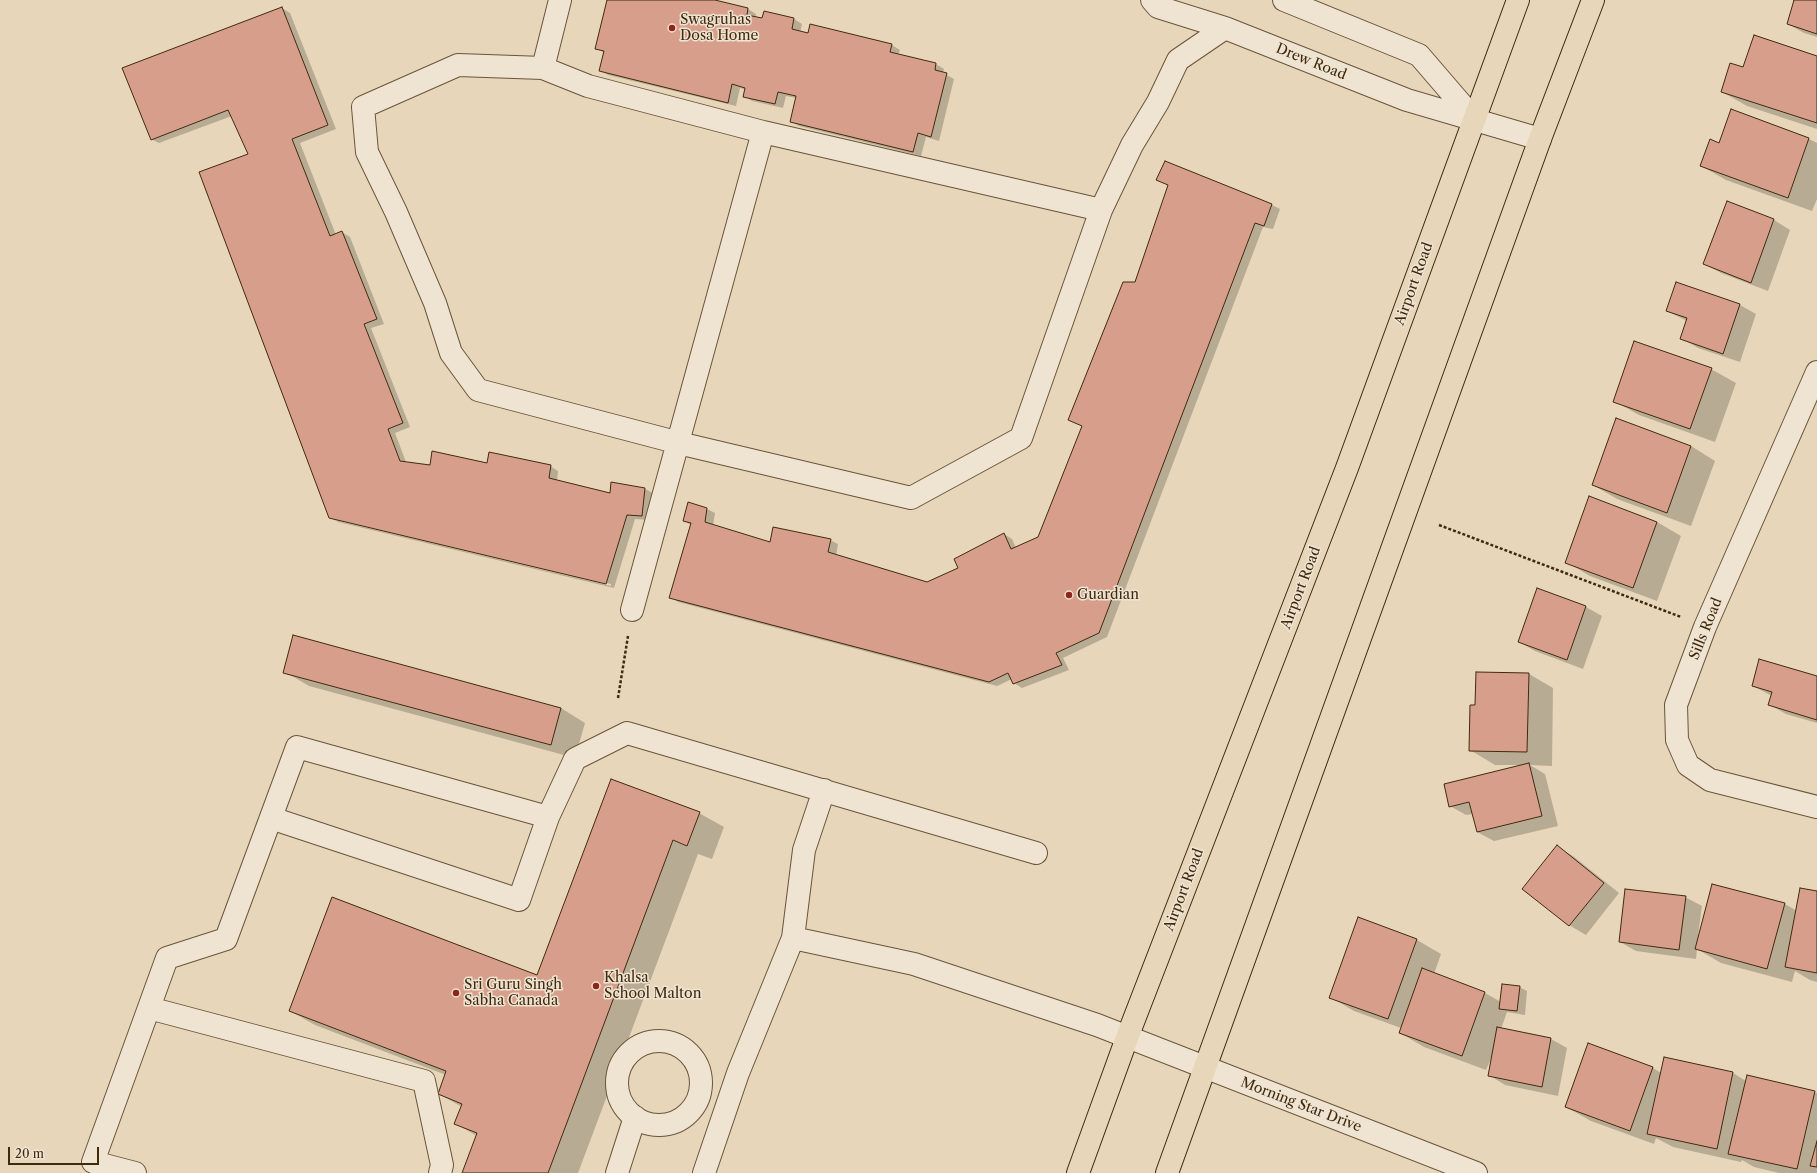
<!DOCTYPE html>
<style>
body{margin:0}
#map{position:relative;width:1817px;height:1173px;overflow:hidden;background:#e7d6ba;font-family:"Libre Caslon Text",serif}
canvas{display:block}
.scale{position:absolute;left:8px;top:1147px;width:91px;height:18px;box-sizing:border-box;border:2px solid #402a0f;border-top:0;padding-left:5px;font-size:12px;line-height:14px;white-space:nowrap;color:#402a0f;-webkit-text-stroke:3px #efe4d2;paint-order:stroke}
</style>
<div id="map">
<canvas width="1817" height="1173"></canvas>
<div class="scale">20 m</div>
</div>
<script>
const context = document.querySelector('canvas').getContext('2d');
context.lineJoin = 'round';
function fillPath(path, color) { context.fillStyle = color; context.fill(path, 'evenodd'); }
const toPath = rows => new Path2D(rows.map(r => 'M' + r).join(''));
function trace(path, color, width, dash) { context.strokeStyle = color; context.lineWidth = width; context.lineCap = dash ? 'butt' : 'round'; context.setLineDash(dash || []); context.stroke(path); }
function label(font, color, halo, rows, align = 'center') {
  context.font = font + ' "Libre Caslon Text",serif'; context.lineWidth = 3; context.setLineDash([]); context.textBaseline = 'middle'; context.strokeStyle = halo; context.fillStyle = color; for (const [text, x, y, turn = 0] of rows) {
    context.save(); context.translate(x, y); context.rotate((+turn || 0) * Math.PI / 180); context.textAlign = isNaN(turn) ? turn : align; if (halo) context.strokeText(text, 0, 0); context.fillText(text, 0, 0); context.restore();
  }
}
const shadow = toPath([
 [608,0,711,0,748,9,756,14,755,18,762,20,764,12,794,19,802,24,800,33,808,35,810,25,892,45,900,50,898,55,936,64,944,69,943,73,954,79,939,141,926,137,921,156,799,126,791,121,796,98,786,96,783,108,752,101,744,96,746,90,740,88,736,106,608,75,600,70,604,53,597,48],
 [1795,0,1817,0,1817,37,1804,33,1788,24],
 [282,8,290,13,336,129,300,143,336,235,342,232,350,237,384,324,371,328,410,427,395,433,406,462,431,466,488,464,550,466,558,471,557,481,611,494,645,489,653,493,650,520,635,519,614,588,338,522,329,517,249,154,232,116,159,143,151,139],
 [335,518,611,584,611,586,335,520],
 [1817,57,1817,129,1747,106,1722,92,1744,68],
 [1732,111,1809,139,1817,143,1817,199,1812,211,1726,180,1701,166,1720,144],
 [1158,180,1272,205,1280,209,1273,229,1263,227,1107,637,1063,658,1069,670,1022,688,1014,683,1012,679,997,686,678,602,670,597,691,525,684,521,707,509,715,513,713,526,771,543,830,540,838,544,836,556,928,583,959,569,1004,534,1012,539,1016,548,1038,537,1083,426,1169,186],
 [1727,202,1774,220,1790,230,1768,291,1721,273,1704,264],
 [1677,283,1740,305,1756,314,1740,362,1698,348,1681,338,1687,321,1667,311],
 [1711,369,1736,383,1715,442,1639,415,1614,401],
 [1691,446,1715,461,1691,526,1617,499,1593,485],
 [1657,522,1681,536,1657,601,1590,576,1566,562],
 [1538,590,1586,607,1602,616,1583,669,1535,651,1519,642],
 [285,672,561,708,585,723,575,758,309,686],
 [1529,674,1553,688,1552,766,1530,765,1545,774,1558,826,1494,841,1477,832,1473,814,1466,815,1450,806,1523,765,1495,765,1470,750,1476,706],
 [1817,678,1817,723,1786,714,1770,705,1772,696,1753,686],
 [699,813,724,827,712,859,698,854,578,1173,464,1173,477,1136,456,1124,462,1107,439,1094,446,1075,315,1025,290,1011,538,976],
 [1557,847,1573,856,1619,893,1586,935,1569,925],
 [1817,892,1817,982,1810,980,1795,971,1792,982,1721,963,1697,949,1696,959,1636,951,1620,942,1685,897,1702,906,1698,936,1700,936,1785,904,1797,911],
 [1359,918,1417,940,1441,954,1434,974,1485,993,1501,1002,1519,987,1527,991,1525,1015,1507,1012,1501,1029,1551,1039,1567,1048,1558,1096,1505,1085,1489,1075,1492,1056,1486,1070,1424,1047,1400,1033,1401,1028,1354,1011,1330,997],
 [1665,1058,1733,1073,1746,1081,1817,1093,1817,1173,1779,1173,1754,1167,1742,1160,1741,1162,1673,1147,1656,1138,1654,1144,1591,1121,1566,1107,1653,1068,1661,1073]
]);
const building = toPath([
 [607,0,715,0,748,8,747,15,762,18,764,11,794,18,792,29,808,33,810,24,892,44,890,52,936,63,935,70,947,73,931,137,918,133,913,152,790,122,796,96,778,92,775,104,743,97,745,88,732,84,728,103,599,71,604,51,595,49,607,0],
 [1794,0,1817,0,1817,34,1787,24,1794,0],
 [282,7,328,125,292,139,330,236,342,231,377,319,364,324,403,423,388,429,400,461,430,465,432,451,487,463,489,452,551,465,549,478,610,493,611,482,645,488,642,516,627,515,606,584,329,518,199,172,248,154,228,110,151,140,122,68,282,7],
 [1754,35,1817,56,1817,123,1721,92,1730,63,1743,67,1754,35],
 [1731,109,1809,138,1788,198,1700,166,1710,139,1719,143,1731,109],
 [1165,161,1272,204,1264,226,1255,223,1099,633,1056,653,1062,665,1013,684,1008,673,989,682,669,598,691,523,683,521,688,502,707,508,705,522,770,542,773,527,831,539,828,552,927,582,958,568,954,559,1004,533,1011,549,1038,537,1082,426,1068,420,1123,282,1135,282,1168,185,1156,180,1165,161],
 [1727,201,1774,219,1751,283,1703,264,1727,201],
 [1676,282,1740,304,1723,354,1680,339,1687,318,1666,311,1676,282],
 [1634,341,1712,368,1690,429,1613,402,1634,341],
 [1616,418,1691,446,1667,513,1592,485,1616,418],
 [1589,496,1657,522,1633,588,1565,563,1589,496],
 [1537,588,1586,606,1567,660,1518,642,1537,588],
 [293,635,561,708,551,745,283,673,293,635],
 [1759,659,1817,676,1817,720,1768,705,1772,692,1752,686,1759,659],
 [1476,672,1529,673,1527,752,1469,751,1470,705,1475,705,1476,672],
 [1529,763,1542,816,1477,832,1469,802,1449,807,1444,784,1529,763],
 [611,779,700,812,687,846,673,840,548,1173,462,1173,477,1133,454,1124,462,1104,438,1094,446,1071,289,1011,332,897,537,975,611,779],
 [1557,845,1604,883,1569,926,1522,889,1557,845],
 [1712,884,1785,903,1767,969,1695,949,1712,884],
 [1800,888,1817,891,1817,973,1785,967,1800,888],
 [1625,889,1686,896,1679,950,1619,942,1625,889],
 [1358,917,1417,939,1388,1019,1329,998,1358,917],
 [1422,968,1485,992,1462,1056,1399,1033,1422,968],
 [1502,984,1520,986,1517,1011,1499,1009,1502,984],
 [1497,1027,1551,1038,1542,1087,1488,1076,1497,1027],
 [1588,1043,1653,1067,1630,1131,1565,1107,1588,1043],
 [1664,1057,1733,1072,1717,1149,1647,1134,1664,1057],
 [1747,1075,1815,1091,1797,1169,1728,1154,1747,1075],
 [1817,1141,1817,1167,1810,1166,1817,1141]
]);
const path = toPath([
 [1439,525,1681,617],
 [618,698,628,636]
]);
const minor = toPath([
 [560,0,543,68,588,86,763,132,1101,210,1132,145,1158,102,1178,60,1225,28],
 [1152,0,1158,7,1225,28,1407,100,1540,139],
 [1284,0,1419,55,1474,119],
 [543,68,458,65,363,107,367,152,396,212,435,303,451,353,478,390,687,445,911,498,1021,438,1101,210],
 [1817,372,1705,627,1676,705,1677,740,1688,765,1710,780,1817,807],
 [632,610,763,132],
 [271,818,519,900,548,817],
 [793,938,804,850,824,790],
 [149,1008,424,1081,442,1165,440,1173],
 '617 1083a42 42 0 1 1 84 0a42 42 0 1 1-84 0Z',
 [135,1173,93,1162,167,958,226,939,297,747,548,817,575,759,627,733,1036,853],
 [617,1173,635,1117],
 [704,1173,738,1073,793,938,914,964,1097,1025,1476,1173]
]);
const major = toPath([
 [1078,1173,1128,1035,1347,468,1518,0],
 [1167,1173,1540,139,1593,0]
]);
const markers = [
 [672,28,4,"#8f2418"],
 [1069,595,4,"#8f2418"],
 [596,986,4,"#8f2418"],
 [456,993,4,"#8f2418"]
];
const poiNames = [
 ["Swagruhas",680,20],
 ["Dosa Home",680,36],
 ["Guardian",1077,595],
 ["Khalsa",604,978],
 ["School Malton",604,994],
 ["Sri Guru Singh",464,985],
 ["Sabha Canada",464,1001]
];
const streetNames = [
 ["Drew Road",1311,62,22],
 ["Airport Road",1414,284,-70],
 ["Airport Road",1301,588,-69],
 ["Sills Road",1706,629,-68],
 ["Airport Road",1184,890,-69],
 ["Morning Star Drive",1301,1105,21]
];
fillPath(shadow, '#0003');
fillPath(building, '#d79f8b');
trace(building, '#402a0f', 1);
trace(minor, '#6a553a', 24);
trace(major, '#402a0f', 24);
trace(path, '#402a0f', 2.5, [3, 2]);
trace(minor, '#efe4d2', 22);
trace(major, '#e7d6ba', 22);
for (const [x, y, r, color] of markers) { const dot = new Path2D(); dot.arc(x, y, r, 0, 2 * Math.PI); context.fillStyle = color; context.fill(dot); trace(dot, '#efe4d2', 1.5); }
label('14px', '#402a0f', '#efe4d2', poiNames, 'left');
label('14px', '#402a0f', '#efe4d2', streetNames);
</script>
